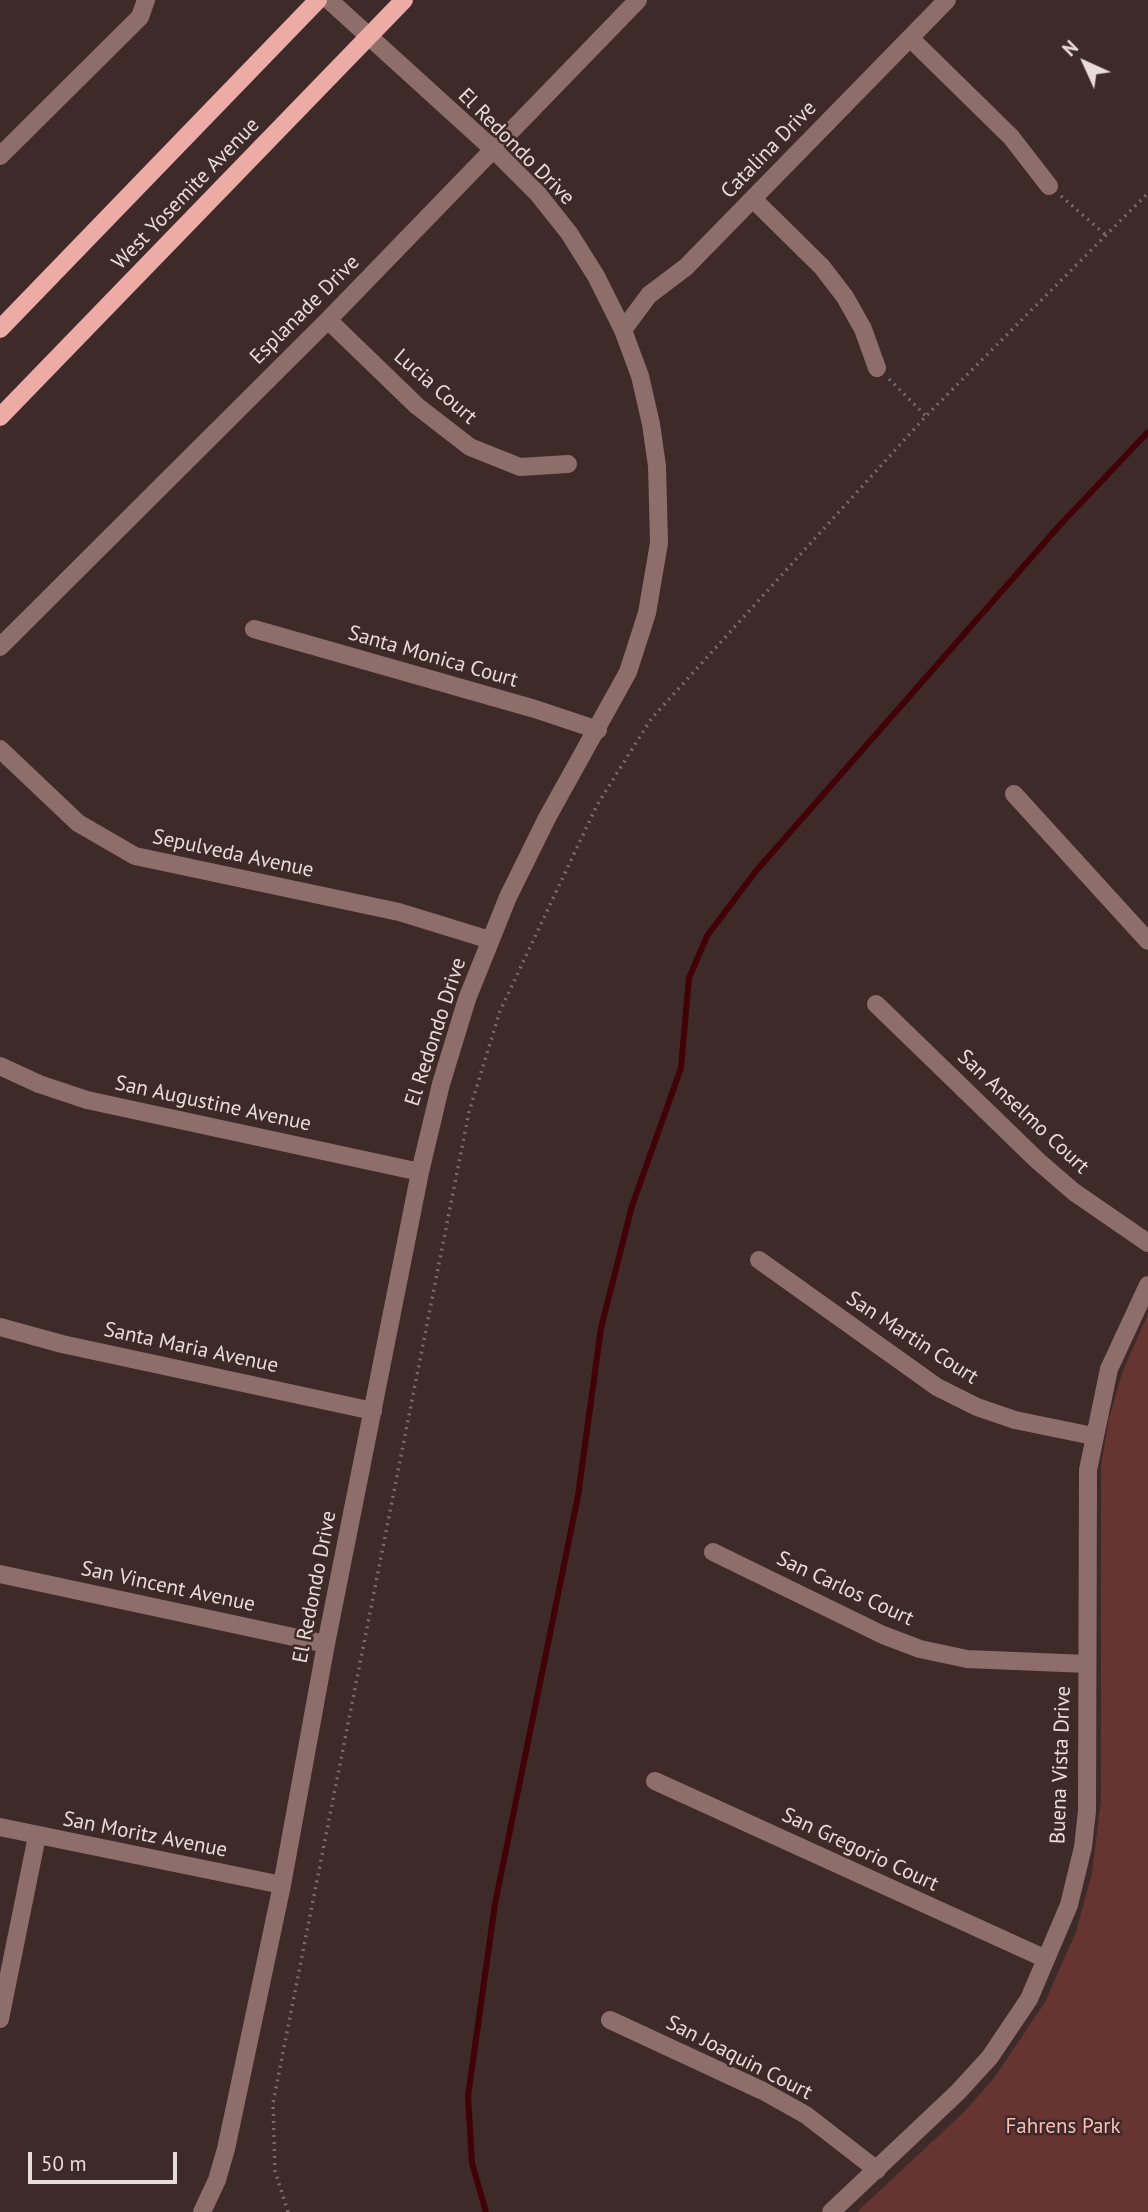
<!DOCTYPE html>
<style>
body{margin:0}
#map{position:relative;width:1148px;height:2212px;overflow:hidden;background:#3e2a28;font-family:"PT Sans",sans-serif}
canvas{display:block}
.north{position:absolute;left:1050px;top:28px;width:70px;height:70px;-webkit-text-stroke:5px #3e2a28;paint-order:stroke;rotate:315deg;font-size:19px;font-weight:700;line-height:28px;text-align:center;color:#e9dbda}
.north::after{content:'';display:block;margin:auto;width:24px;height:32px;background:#e9dbda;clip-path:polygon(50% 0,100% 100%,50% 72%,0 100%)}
.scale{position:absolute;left:28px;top:2152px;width:149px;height:32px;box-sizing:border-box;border:4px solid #e9dbda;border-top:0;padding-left:9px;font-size:21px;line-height:24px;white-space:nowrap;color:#e9dbda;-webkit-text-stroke:5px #3e2a28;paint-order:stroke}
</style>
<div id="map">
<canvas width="1148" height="2212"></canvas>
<div class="north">N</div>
<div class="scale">50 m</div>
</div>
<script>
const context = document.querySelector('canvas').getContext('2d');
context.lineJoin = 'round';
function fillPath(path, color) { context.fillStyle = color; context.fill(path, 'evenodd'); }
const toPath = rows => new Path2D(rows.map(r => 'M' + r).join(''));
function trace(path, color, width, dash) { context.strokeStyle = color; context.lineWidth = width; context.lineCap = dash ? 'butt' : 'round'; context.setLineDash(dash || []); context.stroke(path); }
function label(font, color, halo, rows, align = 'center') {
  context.font = font + ' "PT Sans",sans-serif'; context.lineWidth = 5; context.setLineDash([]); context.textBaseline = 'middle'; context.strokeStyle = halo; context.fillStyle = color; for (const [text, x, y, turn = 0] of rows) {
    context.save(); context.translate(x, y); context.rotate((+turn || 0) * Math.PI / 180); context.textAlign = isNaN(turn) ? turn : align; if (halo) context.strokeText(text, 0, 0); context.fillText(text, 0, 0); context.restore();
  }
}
const green = toPath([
 [1148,1314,1148,2212,857,2212,964,2112,994,2078,1045,2002,1076,1932,1092,1873,1101,1800,1101,1466,1109,1419,1122,1373]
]);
const stream = toPath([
 [486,2212,472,2163,468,2096,495,1904,578,1496,601,1328,632,1206,681,1068,689,978,707,936,756,871,1059,526,1148,432]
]);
const path = toPath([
 [1061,196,1107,236],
 [889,379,925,415],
 [288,2212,275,2171,273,2103,469,1112,500,1011,597,805,651,719,926,416,1148,193]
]);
const minor = toPath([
 [910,38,1011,137,1049,186],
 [0,156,140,17,146,0],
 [753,199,822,267,845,297,863,329,877,368],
 [328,320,417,406,470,447,520,467,568,464],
 [623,330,649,295,686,267,947,0],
 [254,629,535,709,598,730],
 [0,647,328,320,638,0],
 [0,749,78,823,135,856,399,912,490,940],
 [1014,794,1148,941],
 [876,1004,1038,1161,1074,1192,1148,1243],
 [0,1066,39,1084,87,1100,420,1172],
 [759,1260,937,1387,977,1407,1015,1420,1093,1436],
 [0,1327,62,1344,373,1411],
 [713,1552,883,1635,920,1649,967,1659,1087,1664],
 [0,1574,326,1644],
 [655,1781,1046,1959],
 [0,1827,282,1885],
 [0,2019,37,1836],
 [610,2020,763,2091,806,2115,877,2170],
 [202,2212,217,2180,226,2149,282,1885,326,1644,420,1172,441,1084,467,999,508,897,547,818,628,672,647,613,659,543,657,466,651,424,640,376,623,330,596,276,569,233,538,194,494,150,329,0],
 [831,2212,958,2092,990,2057,1029,1999,1069,1905,1083,1847,1087,1811,1088,1470,1109,1369,1148,1285]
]);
const major = toPath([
 [0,329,318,0],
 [0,417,404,0]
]);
const streetNames = [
 ["El Redondo Drive",516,147,45],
 ["Catalina Drive",769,150,-46],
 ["West Yosemite Avenue",186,194,-46],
 ["Esplanade Drive",305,310,-45],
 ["Lucia Court",435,387,41],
 ["Santa Monica Court",433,657,16],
 ["Sepulveda Avenue",233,854,12],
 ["El Redondo Drive",436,1032,-72],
 ["San Augustine Avenue",213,1104,12],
 ["San Anselmo Court",1023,1112,43],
 ["San Martin Court",912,1338,33],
 ["Santa Maria Avenue",191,1348,12],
 ["San Vincent Avenue",168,1587,12],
 ["El Redondo Drive",315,1587,-79],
 ["San Carlos Court",845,1589,25],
 ["Buena Vista Drive",1061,1765,-88],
 ["San Moritz Avenue",145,1835,11],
 ["San Gregorio Court",860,1850,25],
 ["San Joaquin Court",739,2058,27]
];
const parkNames = [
 ["Fahrens Park",1063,2127]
];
fillPath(green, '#663532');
trace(stream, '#400206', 6);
trace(path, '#7c6a68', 3.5, [2, 5]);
trace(minor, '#8e6e6b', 18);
trace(major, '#ecaba5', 18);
label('21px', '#e9dbda', '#3e2a28', streetNames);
label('21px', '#fbbcb7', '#3e2a28', parkNames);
</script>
